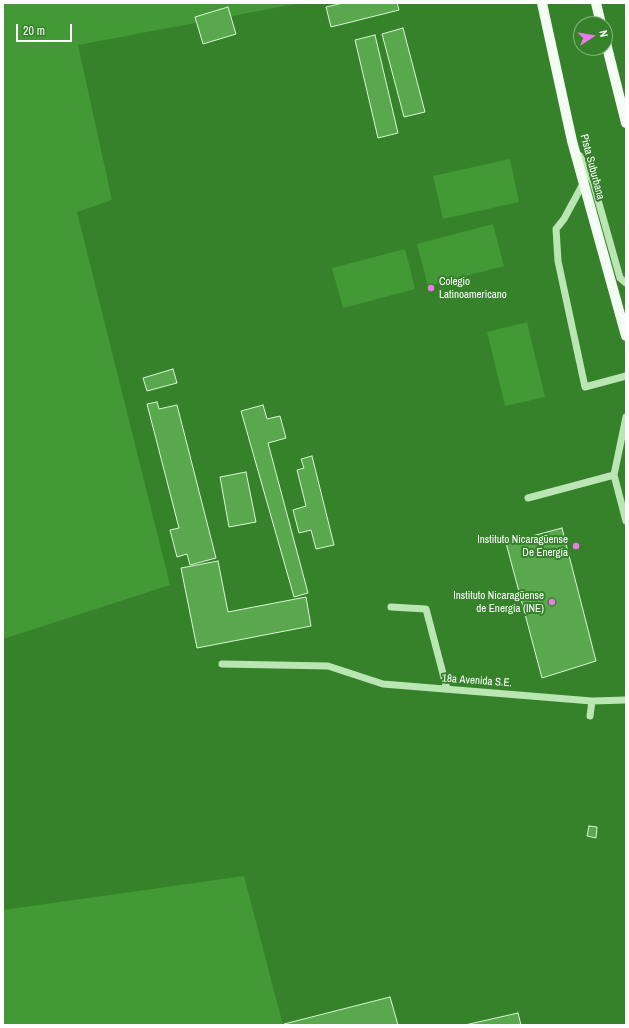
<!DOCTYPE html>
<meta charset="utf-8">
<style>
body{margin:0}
#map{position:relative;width:629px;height:1028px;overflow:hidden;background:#35822a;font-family:"Archivo Narrow",sans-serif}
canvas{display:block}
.frame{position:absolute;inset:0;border:4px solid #fff;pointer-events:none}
.north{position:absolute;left:573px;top:16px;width:40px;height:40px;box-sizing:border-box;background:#35822a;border:1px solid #86b47f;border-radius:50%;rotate:78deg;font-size:11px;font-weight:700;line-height:16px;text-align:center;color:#fff}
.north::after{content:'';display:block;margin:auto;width:14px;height:18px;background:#ed7aea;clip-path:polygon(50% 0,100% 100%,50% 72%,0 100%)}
.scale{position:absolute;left:16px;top:24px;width:56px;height:18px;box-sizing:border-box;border:2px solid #fff;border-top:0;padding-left:5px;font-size:12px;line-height:14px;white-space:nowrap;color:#fff;-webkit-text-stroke:3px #35822a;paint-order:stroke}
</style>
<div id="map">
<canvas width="629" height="1028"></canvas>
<div class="frame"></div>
<div class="north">N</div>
<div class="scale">20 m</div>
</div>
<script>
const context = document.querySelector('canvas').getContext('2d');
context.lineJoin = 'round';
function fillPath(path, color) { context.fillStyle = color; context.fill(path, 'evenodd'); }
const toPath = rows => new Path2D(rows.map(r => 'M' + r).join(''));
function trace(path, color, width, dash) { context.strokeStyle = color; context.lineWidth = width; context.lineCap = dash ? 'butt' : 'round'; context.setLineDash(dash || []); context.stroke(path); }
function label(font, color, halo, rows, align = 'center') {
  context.font = font + ' "Archivo Narrow",sans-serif'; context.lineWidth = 4; context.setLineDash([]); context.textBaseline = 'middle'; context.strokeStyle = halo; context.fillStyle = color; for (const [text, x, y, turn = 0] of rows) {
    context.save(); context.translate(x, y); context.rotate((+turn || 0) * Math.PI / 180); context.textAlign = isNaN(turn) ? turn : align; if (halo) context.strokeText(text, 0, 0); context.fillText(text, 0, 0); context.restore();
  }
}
const green = toPath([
 [3,3,301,3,78,45,112,200,77,212,170,585,3,639],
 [510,159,519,202,443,219,433,176],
 [493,224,504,266,428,286,417,244],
 [405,249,415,289,343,308,332,268],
 [527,322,545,397,505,406,487,332],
 [244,876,283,1025,3,1025,3,910]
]);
const building = toPath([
 [343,3,397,3,399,10,331,27,326,7,343,3],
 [228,7,236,34,203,44,195,17,228,7],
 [403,28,425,112,404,117,382,34,403,28],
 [375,35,398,133,378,138,355,40,375,35],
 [173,369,177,383,147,391,143,378,173,369],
 [157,402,159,409,177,405,216,558,190,565,187,554,177,557,170,530,179,528,147,404,157,402],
 [263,405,267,419,280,416,286,438,268,443,308,593,294,597,241,411,263,405],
 [312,456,334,545,316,549,311,530,299,533,293,510,306,506,297,470,304,468,301,459,312,456],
 [246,472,256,522,229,527,220,477,246,472],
 [562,528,596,661,542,678,506,543,562,528],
 [218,561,228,612,306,597,311,626,197,648,181,568,218,561],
 [589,826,597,827,596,838,587,836,589,826],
 [390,997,398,1025,284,1025,284,1024,390,997],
 [518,1013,521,1025,465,1025,518,1013]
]);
const minor = toPath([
 [580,156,593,182,620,278,626,283],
 [584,182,564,219,556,229,558,261,585,387,626,376],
 [626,417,614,475,626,521],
 [528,498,614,475],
 [391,607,426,609,447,689],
 [222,664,328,666,383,684,592,701,626,700],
 [590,716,592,701]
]);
const major = toPath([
 [542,3,572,141,626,336],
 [596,3,601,24],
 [605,39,626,123]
]);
const markers = [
 [431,288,4,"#ed7aea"],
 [576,546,4,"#ed7aea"],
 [552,602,4,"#ed7aea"]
];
const streetNames = [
 ["Pista Suburbana",592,167,75],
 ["18a Avenida S.E.",477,681,4]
];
const poiNames = [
 ["Colegio",439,282,"left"],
 ["Latinoamericano",439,295,"left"],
 ["Instituto Nicaragüense",568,540],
 ["De Energía",568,553],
 ["Instituto Nicaragüense",544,596],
 ["de Energía (INE)",544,609]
];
fillPath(green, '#439935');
fillPath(building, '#5aa84e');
trace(building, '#daf5d6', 1);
trace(minor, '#bae6b3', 7);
trace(major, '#f4fdf3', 10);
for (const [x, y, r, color] of markers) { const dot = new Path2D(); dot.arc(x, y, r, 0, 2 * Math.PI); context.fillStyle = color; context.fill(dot); trace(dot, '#35822a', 1.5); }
label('11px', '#fff', '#35822a', streetNames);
label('11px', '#fff', '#35822a', poiNames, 'right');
</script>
